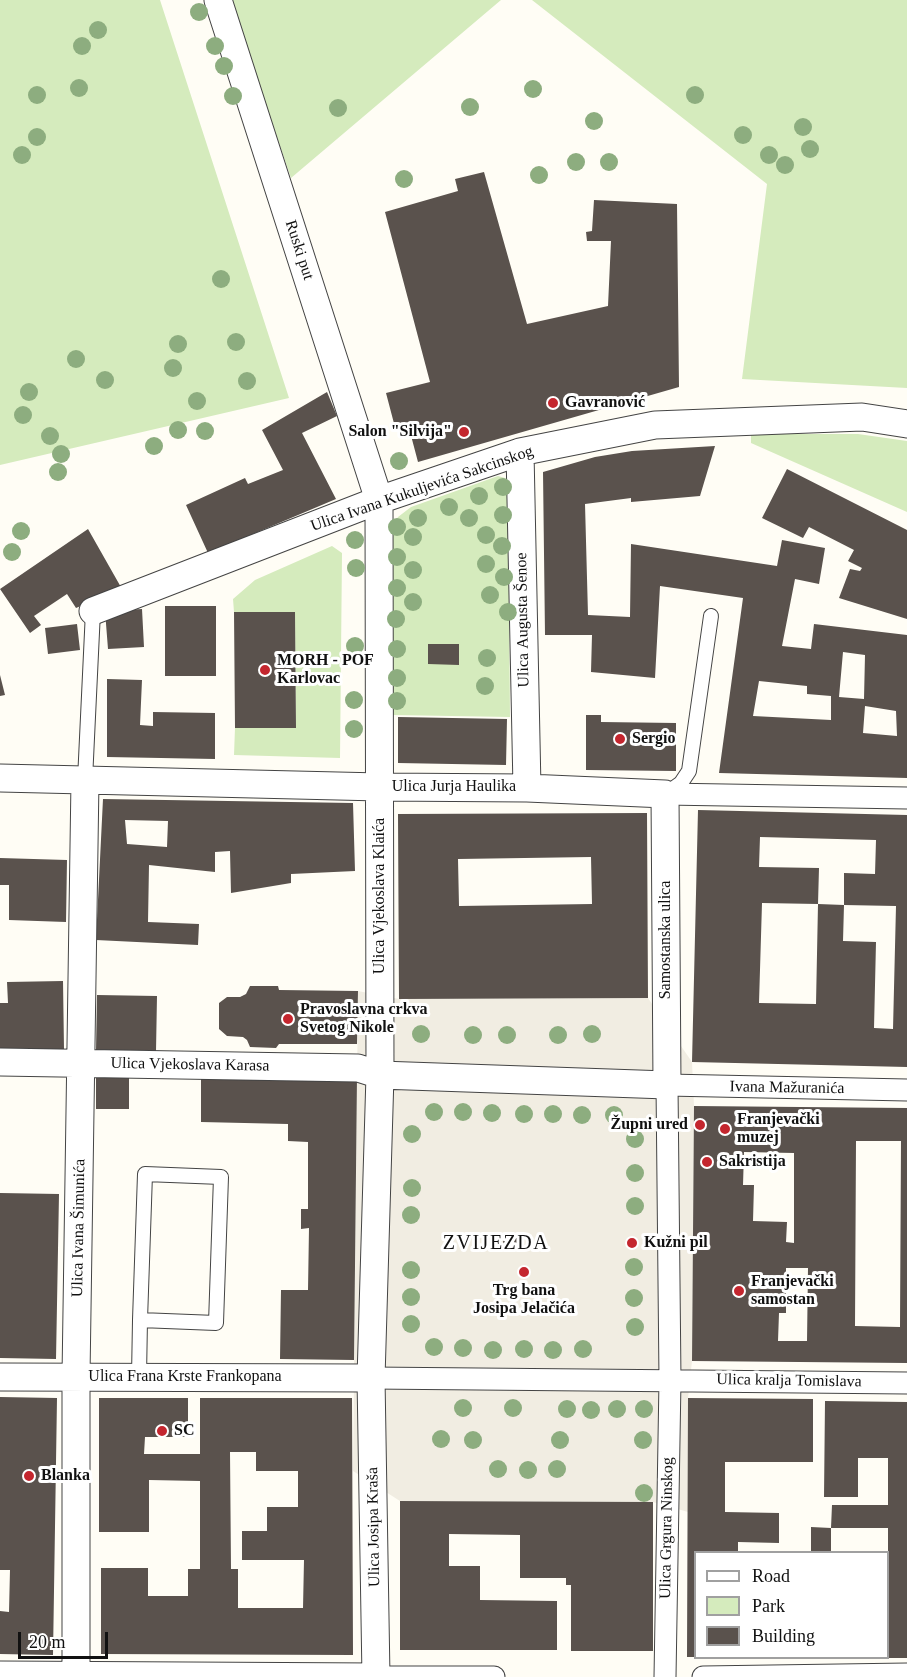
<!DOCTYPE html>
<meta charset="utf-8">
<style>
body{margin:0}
#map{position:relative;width:907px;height:1677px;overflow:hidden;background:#fffdf5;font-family:"Times New Roman",serif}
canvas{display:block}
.legend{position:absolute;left:694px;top:1551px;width:195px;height:108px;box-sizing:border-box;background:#fff;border:2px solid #a0a0a0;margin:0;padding:8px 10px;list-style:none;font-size:18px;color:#111}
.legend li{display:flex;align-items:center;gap:12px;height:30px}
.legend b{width:30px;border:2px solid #a0a0a0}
.scale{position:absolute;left:18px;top:1632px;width:90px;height:27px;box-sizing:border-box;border:3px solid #111;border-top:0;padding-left:8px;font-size:18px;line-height:21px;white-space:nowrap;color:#111;-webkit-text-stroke:4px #fff;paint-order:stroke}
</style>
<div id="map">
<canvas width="907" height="1677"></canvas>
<ul class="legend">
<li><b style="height:8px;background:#fff"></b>Road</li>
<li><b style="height:16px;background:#d5ebbd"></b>Park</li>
<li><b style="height:16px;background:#5a524d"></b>Building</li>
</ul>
<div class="scale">20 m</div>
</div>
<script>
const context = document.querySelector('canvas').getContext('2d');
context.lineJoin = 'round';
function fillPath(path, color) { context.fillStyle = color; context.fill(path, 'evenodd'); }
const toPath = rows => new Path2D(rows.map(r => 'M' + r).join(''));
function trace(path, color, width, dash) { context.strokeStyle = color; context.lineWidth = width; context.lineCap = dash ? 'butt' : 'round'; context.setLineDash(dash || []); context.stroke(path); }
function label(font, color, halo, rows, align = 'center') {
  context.font = font + ' "Times New Roman",serif'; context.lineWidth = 6; context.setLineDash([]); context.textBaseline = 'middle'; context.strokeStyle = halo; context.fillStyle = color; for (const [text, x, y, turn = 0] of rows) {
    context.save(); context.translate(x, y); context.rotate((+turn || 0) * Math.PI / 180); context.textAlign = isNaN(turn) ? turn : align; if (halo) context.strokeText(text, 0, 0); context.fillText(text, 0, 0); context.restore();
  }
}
const green = toPath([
 [0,0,160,0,289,398,0,465],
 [230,0,501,0,291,178],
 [532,0,907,0,907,388,742,379,767,184],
 [751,434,858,434,907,441,907,512,751,443],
 [498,476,505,478,508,485,510,717,392,715,391,530,398,517,411,507],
 [332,546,342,553,340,758,234,755,235,728,296,727,295,612,234,612,233,599,255,580]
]);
const plaza = toPath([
 [358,991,399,999,648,998,692,1062,694,1106,692,1361,688,1398,688,1512,653,1502,400,1501,353,1471]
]);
const building = toPath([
 [484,172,527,324,608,306,611,241,587,241,586,232,592,231,594,200,677,204,679,387,418,462,409,428,396,431,386,393,430,382,385,212,458,191,455,179],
 [327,392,337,416,302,433,336,499,208,553,186,505,245,478,248,484,283,470,262,430],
 [715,446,700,496,631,502,631,498,585,504,588,615,630,617,631,544,777,566,782,540,825,548,819,584,795,579,782,646,811,649,814,624,907,635,907,778,719,773,743,598,660,586,655,678,591,672,592,635,545,635,543,472,595,457,632,451],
 [843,652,865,655,864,699,839,697],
 [759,681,807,686,807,694,831,696,831,720,753,716],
 [865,706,896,711,897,736,863,733],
 [787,469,907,530,907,619,839,598,850,569,860,571,862,568,848,561,854,550,809,527,803,538,762,518],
 [88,529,122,589,76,608,67,594,34,616,41,625,30,633,0,589],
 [165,606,216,606,216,676,165,676],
 [142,609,144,647,108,649,105,611],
 [234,612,295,612,296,728,235,728],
 [77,624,80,650,48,654,45,628],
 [428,644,459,644,459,665,428,664],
 [0,675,5,695,0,696],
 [107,679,142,680,140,725,153,726,153,712,215,713,215,759,107,757],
 [586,715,601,715,601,722,676,723,676,771,586,770],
 [398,717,507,719,506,765,398,763],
 [103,799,353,803,355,871,291,874,291,883,231,893,230,851,215,852,215,872,149,865,148,922,199,924,198,945,96,940],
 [125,820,168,821,167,847,127,844],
 [698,810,907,815,907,1067,692,1062],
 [760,837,876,840,875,874,844,873,844,905,818,904,816,1004,759,1003,762,903,818,904,819,868,759,867],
 [844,905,896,906,893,1029,874,1028,876,942,843,941],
 [647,813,648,998,399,999,398,814],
 [591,857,592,904,459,906,458,859],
 [0,858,67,860,66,922,9,920,9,885,0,885],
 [63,981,64,1049,0,1050,0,1003,8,1003,7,982],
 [250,986,278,986,279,990,358,991,357,1044,279,1044,276,1048,250,1047,247,1040,243,1037,227,1036,219,1029,219,1003,227,997,240,997,246,994],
 [97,995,157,996,156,1051,96,1050],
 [96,1073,129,1073,129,1109,96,1109],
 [201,1074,357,1077,354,1360,280,1359,281,1290,308,1290,309,1228,301,1229,301,1209,308,1209,308,1142,288,1141,288,1124,201,1122],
 [694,1106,907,1108,907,1363,692,1361],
 [856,1141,901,1141,900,1327,855,1326],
 [744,1152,794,1153,794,1243,786,1242,787,1222,753,1221,754,1185,743,1185],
 [786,1268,808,1268,807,1341,778,1341,779,1313,786,1313],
 [0,1193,59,1194,56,1359,0,1358],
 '503 1241a9 9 0 1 1 18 0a9 9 0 1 1-18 0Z',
 [0,1397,57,1398,53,1655,0,1654,0,1611,9,1612,10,1570,0,1570],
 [99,1398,188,1398,188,1437,145,1437,144,1454,200,1454,200,1398,352,1398,353,1655,101,1654,101,1568,148,1568,148,1596,188,1596,188,1569,200,1569,200,1481,149,1480,149,1532,99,1532],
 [230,1452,256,1452,256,1471,298,1471,298,1507,267,1507,267,1531,242,1531,242,1560,304,1560,303,1608,238,1608,238,1569,231,1569],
 [688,1398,813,1399,813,1462,725,1462,725,1512,779,1513,779,1543,738,1542,738,1552,696,1552,696,1657,687,1657],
 [825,1401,907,1402,907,1658,888,1658,888,1528,831,1528,832,1505,888,1505,888,1458,858,1458,858,1497,824,1497],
 [400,1501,653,1502,653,1651,571,1651,571,1585,566,1585,566,1578,520,1578,520,1535,449,1534,449,1566,480,1566,480,1600,557,1601,557,1650,400,1650],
 [811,1527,831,1528,831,1552,811,1552]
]);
const service = toPath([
 [85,780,93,611],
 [667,793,681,783,689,771,711,616],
 [139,1376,140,1320,145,1174,221,1177,216,1323,140,1320]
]);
const pedestrian = toPath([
 [665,794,907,798],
 [371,1378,907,1383],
 [376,1677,494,1677],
 [665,1677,670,1380,667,1085,907,1090],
 [703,1677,907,1674]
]);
const minor = toPath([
 [218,0,379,500,380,1075,371,1378,376,1677],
 [520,452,527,788],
 [93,611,379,500,520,452,655,425,862,417,907,424],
 [0,778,380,787,527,788,665,794,667,1085,380,1075,358,1068,0,1062],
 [0,1377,371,1378],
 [0,1675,376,1677],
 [76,1675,76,1376,85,780]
]);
const trees = [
 [199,12],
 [98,30],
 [82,46],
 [215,46],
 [224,66],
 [79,88],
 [533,89],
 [37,95],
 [695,95],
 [233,96],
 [470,107],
 [338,108],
 [594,121],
 [803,127],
 [743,135],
 [37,137],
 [810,149],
 [22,155],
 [769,155],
 [576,162],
 [609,162],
 [785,165],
 [539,175],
 [404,179],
 [221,279],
 [236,342],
 [178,344],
 [76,359],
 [173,368],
 [105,380],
 [247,381],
 [29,392],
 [197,401],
 [23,415],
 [178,430],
 [205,431],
 [50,436],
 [154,446],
 [61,454],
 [399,461],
 [58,472],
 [503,487],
 [479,496],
 [449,507],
 [503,515],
 [418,518],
 [469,518],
 [397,527],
 [21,531],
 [486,535],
 [413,537],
 [355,540],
 [502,546],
 [12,552],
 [397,557],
 [486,564],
 [356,568],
 [413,570],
 [504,577],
 [397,588],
 [490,595],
 [413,602],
 [508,612],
 [396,619],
 [355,646],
 [397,649],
 [487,658],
 [397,678],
 [485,686],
 [354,700],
 [397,701],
 [354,729],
 [421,1034],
 [592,1034],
 [473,1035],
 [507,1035],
 [558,1035],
 [434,1112],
 [463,1112],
 [492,1113],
 [524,1114],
 [553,1114],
 [582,1115],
 [614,1115],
 [412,1134],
 [635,1139],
 [635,1173],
 [412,1188],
 [635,1206],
 [411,1215],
 [634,1267],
 [411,1270],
 [411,1297],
 [634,1298],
 [411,1324],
 [635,1327],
 [434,1347],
 [463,1348],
 [524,1349],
 [583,1349],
 [493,1350],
 [553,1350],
 [463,1408],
 [513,1408],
 [567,1409],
 [617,1409],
 [644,1409],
 [591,1410],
 [441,1439],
 [473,1440],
 [560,1440],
 [643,1440],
 [498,1469],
 [557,1469],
 [528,1470],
 [644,1493]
];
const markers = [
 [553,403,6,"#c4262e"],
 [464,432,6,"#c4262e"],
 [265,670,6,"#c4262e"],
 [620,739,6,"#c4262e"],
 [288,1019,6,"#c4262e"],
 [700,1125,6,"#c4262e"],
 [725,1129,6,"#c4262e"],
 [707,1162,6,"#c4262e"],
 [632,1243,6,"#c4262e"],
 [524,1272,6,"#c4262e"],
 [739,1291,6,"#c4262e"],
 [162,1431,6,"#c4262e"],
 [29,1476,6,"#c4262e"]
];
const streetNames = [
 ["Ruski put",299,250,72],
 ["Ulica Ivana Kukuljevića Sakcinskog",422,489,-19],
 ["Ulica Augusta Šenoe",523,620,-91],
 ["Ulica Jurja Haulika",454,787],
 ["Ulica Vjekoslava Klaića",380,896,-90],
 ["Samostanska ulica",666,940,-90],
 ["Ulica Vjekoslava Karasa",190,1065,1],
 ["Ivana Mažuranića",787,1088,1],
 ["Ulica Ivana Šimunića",79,1228,-89],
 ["Ulica Frana Krste Frankopana",185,1377],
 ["Ulica kralja Tomislava",789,1381,1],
 ["Ulica Josipa Kraša",374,1527,-91],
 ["Ulica Grgura Ninskog",667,1528,-89]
];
const poiNames = [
 ["Gavranović",565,403],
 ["Salon \"Silvija\"",452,432,"right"],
 ["MORH - POF",277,661],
 ["Karlovac",277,679],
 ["Sergio",632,739],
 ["Pravoslavna crkva",300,1010],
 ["Svetog Nikole",300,1028],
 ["Franjevački",737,1120],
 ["muzej",737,1138],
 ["Župni ured",688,1125,"right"],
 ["Sakristija",719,1162],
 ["Kužni pil",644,1243],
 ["Franjevački",751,1282],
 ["samostan",751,1300],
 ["Trg bana",524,1291,"center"],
 ["Josipa Jelačića",524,1309,"center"],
 ["SC",174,1431],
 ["Blanka",41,1476]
];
const quarterNames = [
 ["ZVIJEZDA",496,1244]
];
fillPath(green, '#d5ebbd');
fillPath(plaza, '#f1ede2');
fillPath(building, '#5a524d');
trace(service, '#444', 16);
trace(pedestrian, '#444', 23);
trace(minor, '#444', 29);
trace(service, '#fff', 14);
trace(pedestrian, '#fff', 21);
trace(minor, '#fff', 27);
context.fillStyle = '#8dad7f';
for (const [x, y] of trees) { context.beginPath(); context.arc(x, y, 9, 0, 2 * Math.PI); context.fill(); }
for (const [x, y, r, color] of markers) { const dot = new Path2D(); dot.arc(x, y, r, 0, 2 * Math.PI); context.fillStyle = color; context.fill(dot); trace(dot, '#fff', 2); }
label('16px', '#111', '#fff', streetNames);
label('bold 16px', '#111', '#fff', poiNames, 'left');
context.letterSpacing = '1.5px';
label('20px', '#111', '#fff', quarterNames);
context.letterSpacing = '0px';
</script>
